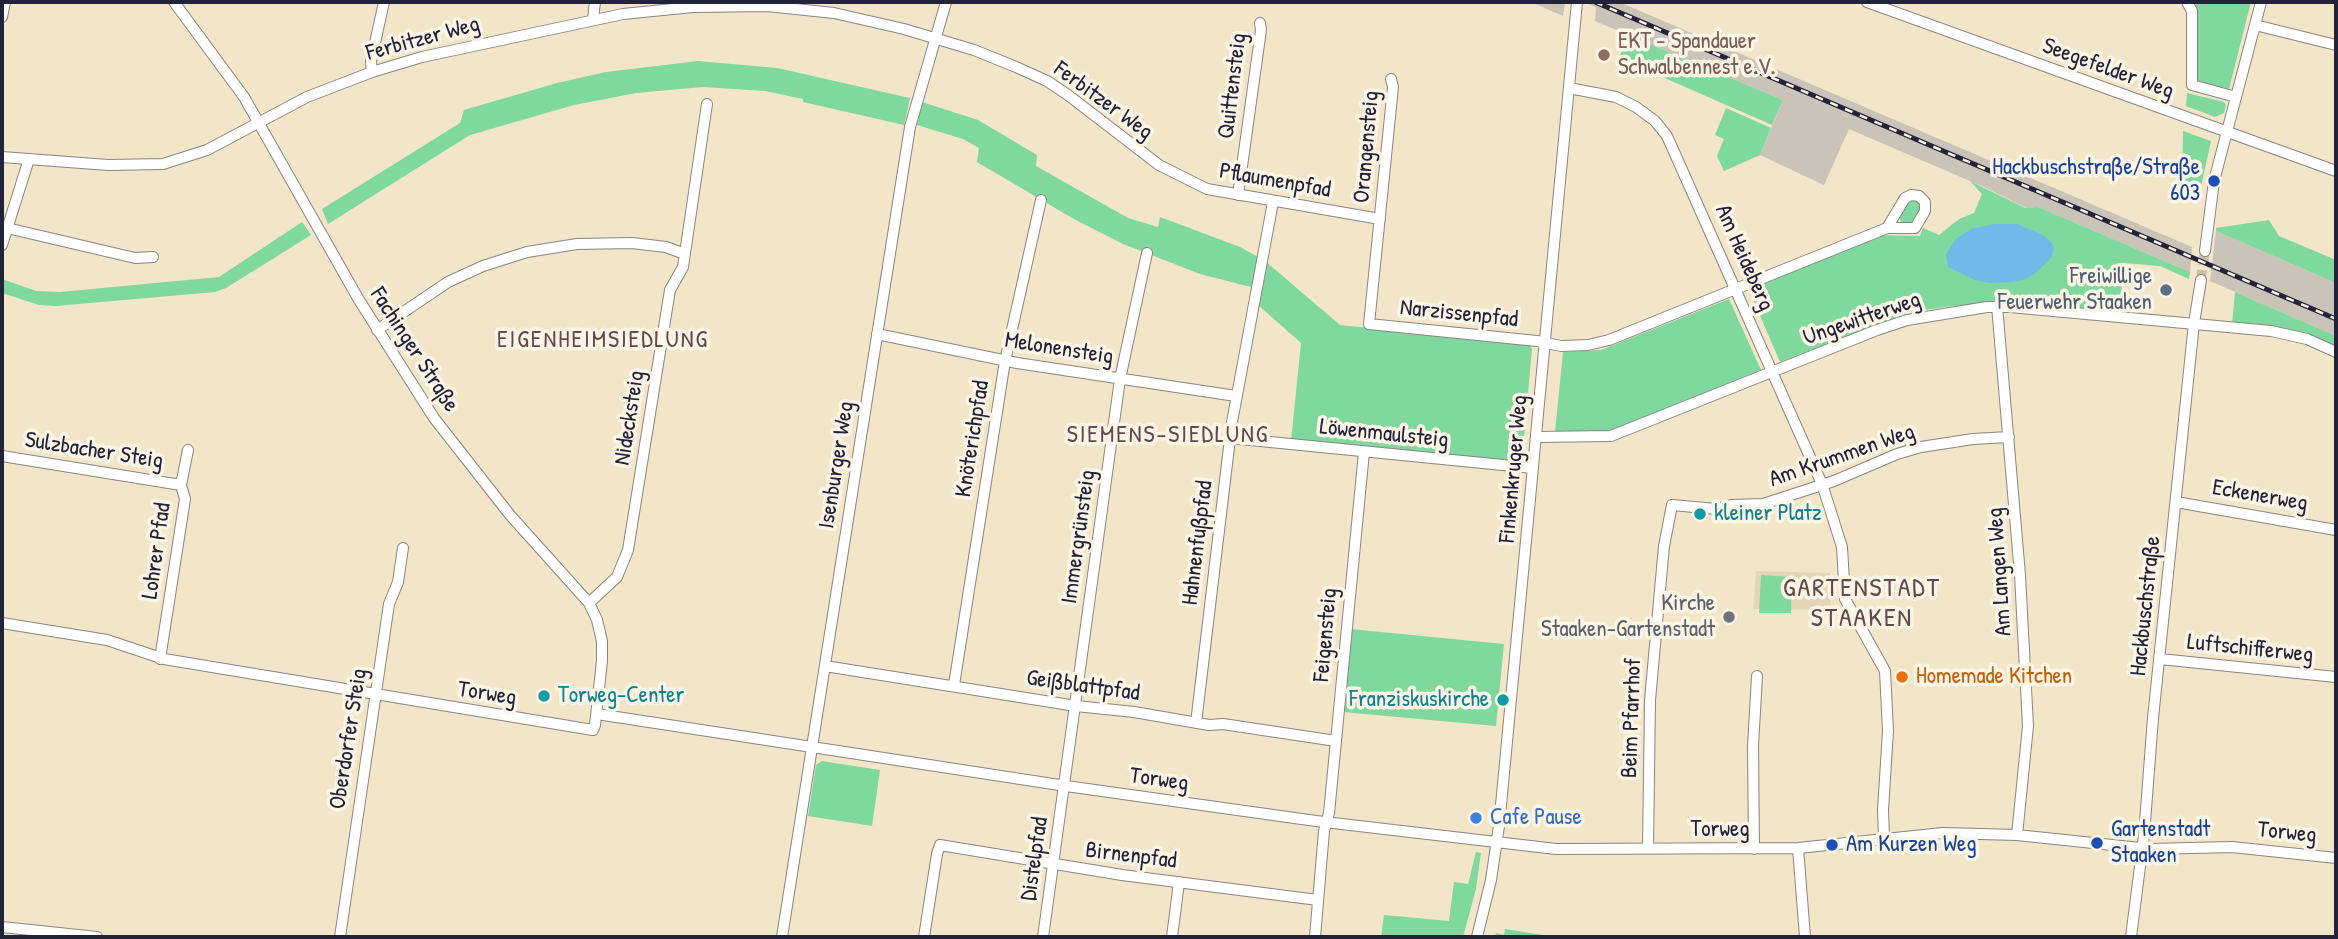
<!DOCTYPE html>
<meta charset="utf-8">
<style>
body{margin:0}
#map{position:relative;width:2338px;height:939px;overflow:hidden;background:#f2e5c8;font-family:"Patrick Hand",sans-serif}
canvas{display:block}
.frame{position:absolute;inset:0;border:4px solid #22223b;pointer-events:none}
</style>
<div id="map">
<canvas width="2338" height="939"></canvas>
<div class="frame"></div>
</div>
<script>
const context = document.querySelector('canvas').getContext('2d');
context.lineJoin = 'round';
function fillPath(path, color) { context.fillStyle = color; context.fill(path, 'evenodd'); }
const toPath = rows => new Path2D(rows.map(r => 'M' + r).join(''));
function trace(path, color, width, dash) { context.strokeStyle = color; context.lineWidth = width; context.lineCap = dash ? 'butt' : 'round'; context.setLineDash(dash || []); context.stroke(path); }
function label(font, color, halo, rows, align = 'center') {
  context.font = font + ' "Patrick Hand",sans-serif'; context.lineWidth = 7; context.setLineDash([]); context.textBaseline = 'middle'; context.strokeStyle = halo; context.fillStyle = color; for (const [text, x, y, turn = 0] of rows) {
    context.save(); context.translate(x, y); context.rotate((+turn || 0) * Math.PI / 180); context.textAlign = isNaN(turn) ? turn : align; if (halo) context.strokeText(text, 0, 0); context.fillText(text, 0, 0); context.restore();
  }
}
const built = toPath([
 [1756,571,1830,573,1831,610,1753,609]
]);
const industrial = toPath([
 [1531,2,1565,2,1563,16],
 [1583,2,1619,2,2192,247,2190,272,2038,207,2026,208,1984,187,1849,129,1824,185,1760,155,1783,100,1595,21,1596,7],
 [2216,231,2336,283,2336,336,2210,281]
]);
const green = toPath([
 [2196,2,2251,2,2229,89,2196,81],
 [1628,35,1783,100,1772,125,1619,58],
 [698,61,777,68,910,98,904,125,803,102,803,99,765,91,703,87,636,93,574,105,470,135,328,224,322,209,460,123,464,110,557,83,606,72],
 [2187,93,2224,102,2226,105,2224,113,2215,117,2186,106],
 [922,102,978,120,1037,155,1036,166,1128,218,1158,227,1160,217,1240,247,1260,258,1255,288,1200,274,1123,244,1072,218,977,162,979,148,963,139,917,125],
 [1726,108,1771,128,1760,155,1724,171,1717,156,1724,139,1715,135],
 [2183,131,2211,141,2199,196,2201,199,2182,191],
 [1970,181,2025,208,2038,207,2190,272,2189,279,2160,266,2124,263,2119,313,2000,303,1951,306,1911,312,1780,362,1749,290,1879,235,1920,236,1923,228,1939,235,1959,219,1974,213,1982,194],
 [1914,198,1922,205,1918,222,1902,225,1898,214,1904,202],
 [2269,220,2279,236,2336,260,2336,283,2216,231,2216,228],
 [302,222,311,235,226,288,215,292,56,306,39,305,2,293,2,279,36,291,60,292,219,277],
 [1265,261,1340,325,1529,344,1532,349,1522,459,1517,463,1291,441,1301,343,1257,304],
 [2235,292,2336,336,2336,348,2232,324],
 [1729,299,1761,370,1610,431,1555,432,1563,352,1601,350],
 [1761,575,1792,577,1791,613,1759,613],
 [1350,629,1504,644,1496,726,1343,712],
 [822,761,880,770,872,826,808,816,816,765],
 [1476,852,1481,853,1476,889,1463,937,1381,937,1384,915,1449,921,1454,882,1468,884],
 [1505,929,1555,937,1495,937,1496,933,1504,935]
]);
const water = toPath([
 [1995,224,2017,224,2043,235,2052,243,2054,249,2051,258,2037,272,2026,279,2012,282,1990,283,1975,280,1948,267,1946,254,1956,239,1971,229]
]);
const minorTunnel = toPath([
 [2201,280,2205,251]
]);
const minor = toPath([
 [1867,2,2336,171],
 [2187,2,2192,11,2192,85,2236,97],
 [2,17,5,2],
 [593,19,595,2],
 [2255,25,2336,45],
 [372,72,371,61,384,2],
 [1391,79,1393,87,1369,324,1537,341,1561,346,1588,345,1609,340,1887,228,1915,228,1925,211,1925,202,1919,196,1911,195,1905,198,1887,228],
 [1569,88,1616,97,1636,107,1655,121,1667,136,1822,484,1842,547,1845,599,1885,671,1888,731,1883,810,1884,838],
 [2,157,108,165,163,164,207,150,307,97,372,72,422,57,623,14,693,7,767,6,834,13,904,29,974,50,1016,67,1047,81,1068,95,1159,165,1207,189,1380,219],
 [1238,195,1261,30,1260,23],
 [7,228,135,258,153,257],
 [2,245,29,159],
 [2205,251,2214,181,2261,2],
 [1997,306,2020,575,2028,726,2017,835],
 [377,330,448,282,483,266,527,252,577,244,632,243,666,247,685,254],
 [877,334,1017,363,1236,396],
 [1536,437,1611,436,1877,330,1907,320,1987,307,2010,307,2271,331,2307,339,2336,352],
 [1230,438,1533,468],
 [2,456,181,485],
 [2176,502,2336,530],
 [589,603,617,577,628,550,670,290,683,267,707,104],
 [2,623,107,640,164,659,593,730,595,725,602,661,602,641,597,620,589,603,510,515,434,418,359,300,244,97,174,2],
 [160,659,185,499,181,485,188,450],
 [2160,659,2336,677],
 [825,666,1076,706,1134,712,1209,725,1223,724,1336,741],
 [954,685,1005,361,1041,200],
 [597,714,1066,786,1316,821,1556,849,1798,848,1943,833,2017,835,2150,849,2232,847,2336,858],
 [1196,723,1232,422,1273,202],
 [1798,848,1805,937],
 [1648,849,1650,700,1664,546,1672,505,1716,509,1731,505,1763,504,1834,481,1897,454,1921,447,1973,439,2009,437],
 [1754,849,1753,746,1757,676],
 [2,927,97,937],
 [340,937,389,604,398,582,403,548],
 [782,937,910,127,946,2],
 [924,937,937,854,940,845,1122,875,1318,900],
 [1043,937,1120,379,1147,253],
 [1172,937,1179,882],
 [1315,937,1324,831,1329,813,1364,452],
 [1477,937,1491,880,1499,826,1577,2],
 [2131,937,2144,835,2153,718,2194,323,2201,280]
]);
const rail = toPath([
 [1595,2,2336,319]
]);
const markers = [
 [1604,55,7,"#8d6e63"],
 [2214,181,7,"#1a4fb4"],
 [2166,290,7,"#5c6f8a"],
 [1700,514,7,"#0f9aa8"],
 [1729,617,7,"#6b7280"],
 [1902,677,7,"#e8710a"],
 [544,696,7,"#0f9aa8"],
 [1503,700,7,"#0f9aa8"],
 [1476,818,7,"#3f7fe0"],
 [2097,843,7,"#1a4fb4"],
 [1832,845,7,"#1a4fb4"]
];
const streetNames = [
 ["Ferbitzer Weg",423,39,-15],
 ["Seegefelder Weg",2108,69,20],
 ["Quittensteig",1233,86,-83],
 ["Ferbitzer Weg",1103,101,36],
 ["Orangensteig",1367,147,-85],
 ["Pflaumenpfad",1275,181,10],
 ["Am Heideberg",1744,258,66],
 ["Narzissenpfad",1459,314,6],
 ["Ungewitterweg",1862,319,-19],
 ["Melonensteig",1059,349,9],
 ["Fachinger Straße",414,350,57],
 ["Nidecksteig",630,418,-81],
 ["Löwenmaulsteig",1384,434,6],
 ["Knöterichpfad",973,439,-81],
 ["Sulzbacher Steig",94,451,9],
 ["Am Krummen Weg",1842,456,-19],
 ["Isenburger Weg",837,465,-81],
 ["Finkenkruger Weg",1514,469,-85],
 ["Eckenerweg",2260,496,10],
 ["Immergrünsteig",1079,537,-82],
 ["Hahnenfußpfad",1198,543,-83],
 ["Lohrer Pfad",157,551,-82],
 ["Am Langen Weg",2000,572,-94],
 ["Hackbuschstraße",2146,606,-84],
 ["Feigensteig",1326,635,-85],
 ["Luftschifferweg",2250,649,6],
 ["Geißblattpfad",1083,686,8],
 ["Torweg",487,694,9],
 ["Beim Pfarrhof",1632,718,-88],
 ["Oberdorfer Steig",349,739,-81],
 ["Torweg",1159,780,8],
 ["Torweg",1720,830],
 ["Torweg",2287,833,6],
 ["Birnenpfad",1131,856,7],
 ["Distelpfad",1035,859,-82]
];
const educationNames = [
 ["EKT - Spandauer",1618,42],
 ["Schwalbennest e.V.",1618,68]
];
const transitNames = [
 ["Hackbuschstraße/Straße",2200,168,"right"],
 ["603",2200,194,"right"],
 ["Gartenstadt",2111,830],
 ["Staaken",2111,856],
 ["Am Kurzen Weg",1846,845]
];
const serviceNames = [
 ["Freiwillige",2152,277],
 ["Feuerwehr Staaken",2152,303]
];
const cultureNames = [
 ["kleiner Platz",1714,514],
 ["Torweg-Center",558,696],
 ["Franziskuskirche",1489,700,"right"]
];
const worshipNames = [
 ["Kirche",1715,604],
 ["Staaken-Gartenstadt",1715,630]
];
const foodNames = [
 ["Homemade Kitchen",1916,677]
];
const shopNames = [
 ["Cafe Pause",1490,818]
];
const neighbourhoodNames = [
 ["EIGENHEIMSIEDLUNG",603,341],
 ["SIEMENS-SIEDLUNG",1168,436]
];
const quarterNames = [
 ["GARTENSTADT",1862,589],
 ["STAAKEN",1862,619]
];
fillPath(built, '#e4d5b7');
fillPath(industrial, '#c9c3b8');
fillPath(green, '#7fd89e');
fillPath(water, '#71b9e9');
trace(minorTunnel, '#c8beac', 10, [10, 5]);
trace(minor, '#8a8482', 12);
trace(minor, '#fff', 10);
trace(rail, '#22223b', 5);
trace(rail, '#fcf5e5', 2.5, [8]);
for (const [x, y, r, color] of markers) { const dot = new Path2D(); dot.arc(x, y, r, 0, 2 * Math.PI); context.fillStyle = color; context.fill(dot); trace(dot, '#fcf5e5', 2.5); }
label('23px', '#22223b', '#fcf5e5', streetNames);
label('23px', '#785e54', '#fcf5e5', educationNames, 'left');
label('23px', '#164399', '#fcf5e5', transitNames, 'left');
label('23px', '#4e5e75', '#fcf5e5', serviceNames, 'right');
label('23px', '#0d838f', '#fcf5e5', cultureNames, 'left');
label('23px', '#5b616d', '#fcf5e5', worshipNames, 'right');
label('23px', '#c56008', '#fcf5e5', foodNames, 'left');
label('23px', '#366cbe', '#fcf5e5', shopNames, 'left');
context.letterSpacing = '2px';
label('24px', '#624a4c', '#fcf5e5', neighbourhoodNames);
context.letterSpacing = '0px';
context.letterSpacing = '2px';
label('26px', '#624a4c', '#fcf5e5', quarterNames);
context.letterSpacing = '0px';
</script>
